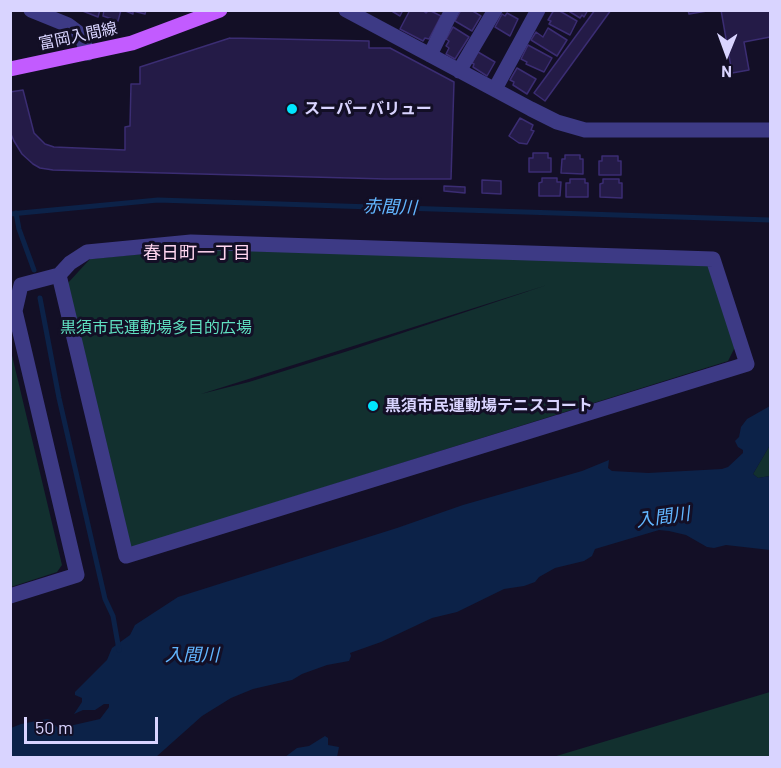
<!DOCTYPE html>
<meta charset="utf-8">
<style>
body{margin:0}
#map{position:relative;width:781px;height:768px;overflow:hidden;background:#130f26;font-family:Barlow,sans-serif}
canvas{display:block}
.frame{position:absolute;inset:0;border:12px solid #d9d4ff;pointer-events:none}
.north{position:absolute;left:697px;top:24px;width:60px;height:60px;-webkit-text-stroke:4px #130f26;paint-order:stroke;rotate:181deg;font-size:16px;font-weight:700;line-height:24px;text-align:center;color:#d9d4ff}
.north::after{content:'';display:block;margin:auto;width:21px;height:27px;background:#d9d4ff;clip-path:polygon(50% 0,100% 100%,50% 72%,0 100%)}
.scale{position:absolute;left:24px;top:717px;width:134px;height:27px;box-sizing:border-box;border:3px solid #d9d4ff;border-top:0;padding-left:8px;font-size:18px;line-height:21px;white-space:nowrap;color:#d9d4ff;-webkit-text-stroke:4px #130f26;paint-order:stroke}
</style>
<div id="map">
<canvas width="781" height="768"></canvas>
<div class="frame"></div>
<div class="north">N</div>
<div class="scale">50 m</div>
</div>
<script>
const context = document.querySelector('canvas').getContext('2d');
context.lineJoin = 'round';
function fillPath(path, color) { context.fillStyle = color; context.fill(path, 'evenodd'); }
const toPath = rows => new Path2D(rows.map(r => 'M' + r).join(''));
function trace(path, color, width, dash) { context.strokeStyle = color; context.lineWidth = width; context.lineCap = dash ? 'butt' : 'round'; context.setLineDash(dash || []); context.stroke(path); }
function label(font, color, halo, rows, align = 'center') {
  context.font = font + ' Barlow,"Noto Sans JP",sans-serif'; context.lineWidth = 6; context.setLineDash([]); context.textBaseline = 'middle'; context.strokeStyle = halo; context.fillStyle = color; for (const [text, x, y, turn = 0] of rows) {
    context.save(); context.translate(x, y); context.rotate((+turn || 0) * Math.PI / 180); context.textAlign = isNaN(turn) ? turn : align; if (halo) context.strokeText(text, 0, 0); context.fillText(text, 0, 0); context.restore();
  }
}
const green = toPath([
 [196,249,709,265,735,347,728,361,133,547,129,545,67,284,90,259],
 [547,285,348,351,249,382,201,394],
 [10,347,62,565,57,572,11,587],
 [770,445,770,476,758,478,753,474],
 [770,692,770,757,553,757]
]);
const water = toPath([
 [770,406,770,445,753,474,758,478,770,476,770,550,726,545,714,548,707,547,686,535,669,531,659,530,595,549,592,556,584,561,555,568,539,577,535,582,524,586,504,589,457,612,432,618,381,642,350,653,351,656,349,661,327,665,302,674,292,680,253,689,231,698,202,716,156,757,11,757,11,728,21,724,47,719,51,720,57,727,65,727,100,719,109,707,109,704,104,704,95,710,83,710,74,714,82,702,82,698,75,695,75,692,107,660,112,648,130,635,135,625,178,597,397,528,463,505,582,471,609,460,608,468,612,471,648,473,722,469,728,467,743,453,743,450,738,447,735,441,739,437,741,427,747,419],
 [325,736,328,738,328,745,339,747,337,757,285,757,297,748,309,746]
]);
const stream = toPath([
 [16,213,19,229,34,270],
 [10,214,158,200,770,220],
 [40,298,59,398,105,599,113,616,119,650]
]);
const building = toPath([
 [80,10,100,10,98,17,80,10],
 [104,10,121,10,118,21,103,16,104,10],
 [123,10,146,10,145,14,133,11,133,14,123,10],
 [390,10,403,10,400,16,390,10],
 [410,10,422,10,426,13,429,10,441,16,429,39,425,38,423,41,400,29,410,10],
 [461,10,471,10,481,16,472,31,455,21,461,10],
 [554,10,558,10,577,21,570,35,549,24,551,21,548,20,554,10],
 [567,10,588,10,584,17,582,15,580,18,567,10],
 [595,10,611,10,545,101,534,93,595,10],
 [688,10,713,10,689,14,688,10],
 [721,10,770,10,770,37,744,42,749,70,732,73,721,10],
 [507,13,518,19,510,36,495,27,502,14,505,16,507,13],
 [453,27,469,37,455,59,446,54,449,48,446,46,449,41,446,39,453,27],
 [548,28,567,40,557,56,531,40,536,32,543,37,548,28],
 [230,38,369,41,369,48,390,48,454,82,451,179,386,179,53,170,40,168,33,164,22,154,14,141,10,132,10,92,23,90,34,133,45,144,54,147,125,150,125,127,130,126,131,84,140,84,140,67,230,38],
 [528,45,552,58,544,72,526,64,527,62,521,59,528,45],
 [478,52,495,62,487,76,473,67,474,64,472,63,478,52],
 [517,68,536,79,527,94,513,85,514,82,510,80,517,68],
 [520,118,533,125,531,130,534,131,527,144,519,143,509,136,520,118],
 [533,153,548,153,548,158,551,158,551,172,529,172,529,158,533,158,533,153],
 [565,155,580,155,580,159,583,159,583,174,561,173,562,159,565,159,565,155],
 [602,156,618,156,618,161,621,161,621,175,599,175,599,161,602,161,602,156],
 [542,178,557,178,557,182,561,182,560,196,539,196,539,183,542,182,542,178],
 [570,179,585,179,585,183,588,183,588,197,566,197,566,183,570,183,570,179],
 [603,179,619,179,619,183,622,183,622,198,600,197,600,184,603,183,603,179],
 [482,180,501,181,501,194,482,193,482,180],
 [444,186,465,187,465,193,444,191,444,186]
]);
const minor = toPath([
 [31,10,68,25,80,34,88,53],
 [346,10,531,109,557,122,585,130,770,130],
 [430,55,452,10],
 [459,71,495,10],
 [495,89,538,10],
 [191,242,713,259,747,364,126,556,59,275,70,263,87,252,191,242],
 [10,596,77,575,15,311,21,285,59,275]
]);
const major = toPath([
 [10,69,132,43,220,10]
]);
const markers = [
 [292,109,6,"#00e5ff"],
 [373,406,6,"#00e5ff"]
];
const streetNames = [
 ["富岡入間線",78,36,-12]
];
const poiNames = [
 ["スーパーバリュー",304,109],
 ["黒須市民運動場テニスコート",385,406]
];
const parkNames = [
 ["黒須市民運動場多目的広場",156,328]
];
const waterNames = [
 ["赤間川",390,207,2],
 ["入間川",663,517,-8],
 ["入間川",192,655]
];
const neighbourhoodNames = [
 ["春日町一丁目",197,253]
];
fillPath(green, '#12302f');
fillPath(water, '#0c2248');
trace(stream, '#0c2248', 5);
fillPath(building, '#241b47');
trace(building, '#3b2d73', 1.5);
trace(minor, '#3d3a85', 15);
trace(major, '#c25bff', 15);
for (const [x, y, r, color] of markers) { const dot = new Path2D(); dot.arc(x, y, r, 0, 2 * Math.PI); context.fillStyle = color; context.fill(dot); trace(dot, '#130f26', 2); }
label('16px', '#d9d4ff', '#130f26', streetNames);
label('bold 16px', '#d9d4ff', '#130f26', poiNames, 'left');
label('16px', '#5fe0c0', '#130f26', parkNames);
label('italic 18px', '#62b6ff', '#130f26', waterNames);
label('18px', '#ffd6f0', '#130f26', neighbourhoodNames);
</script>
